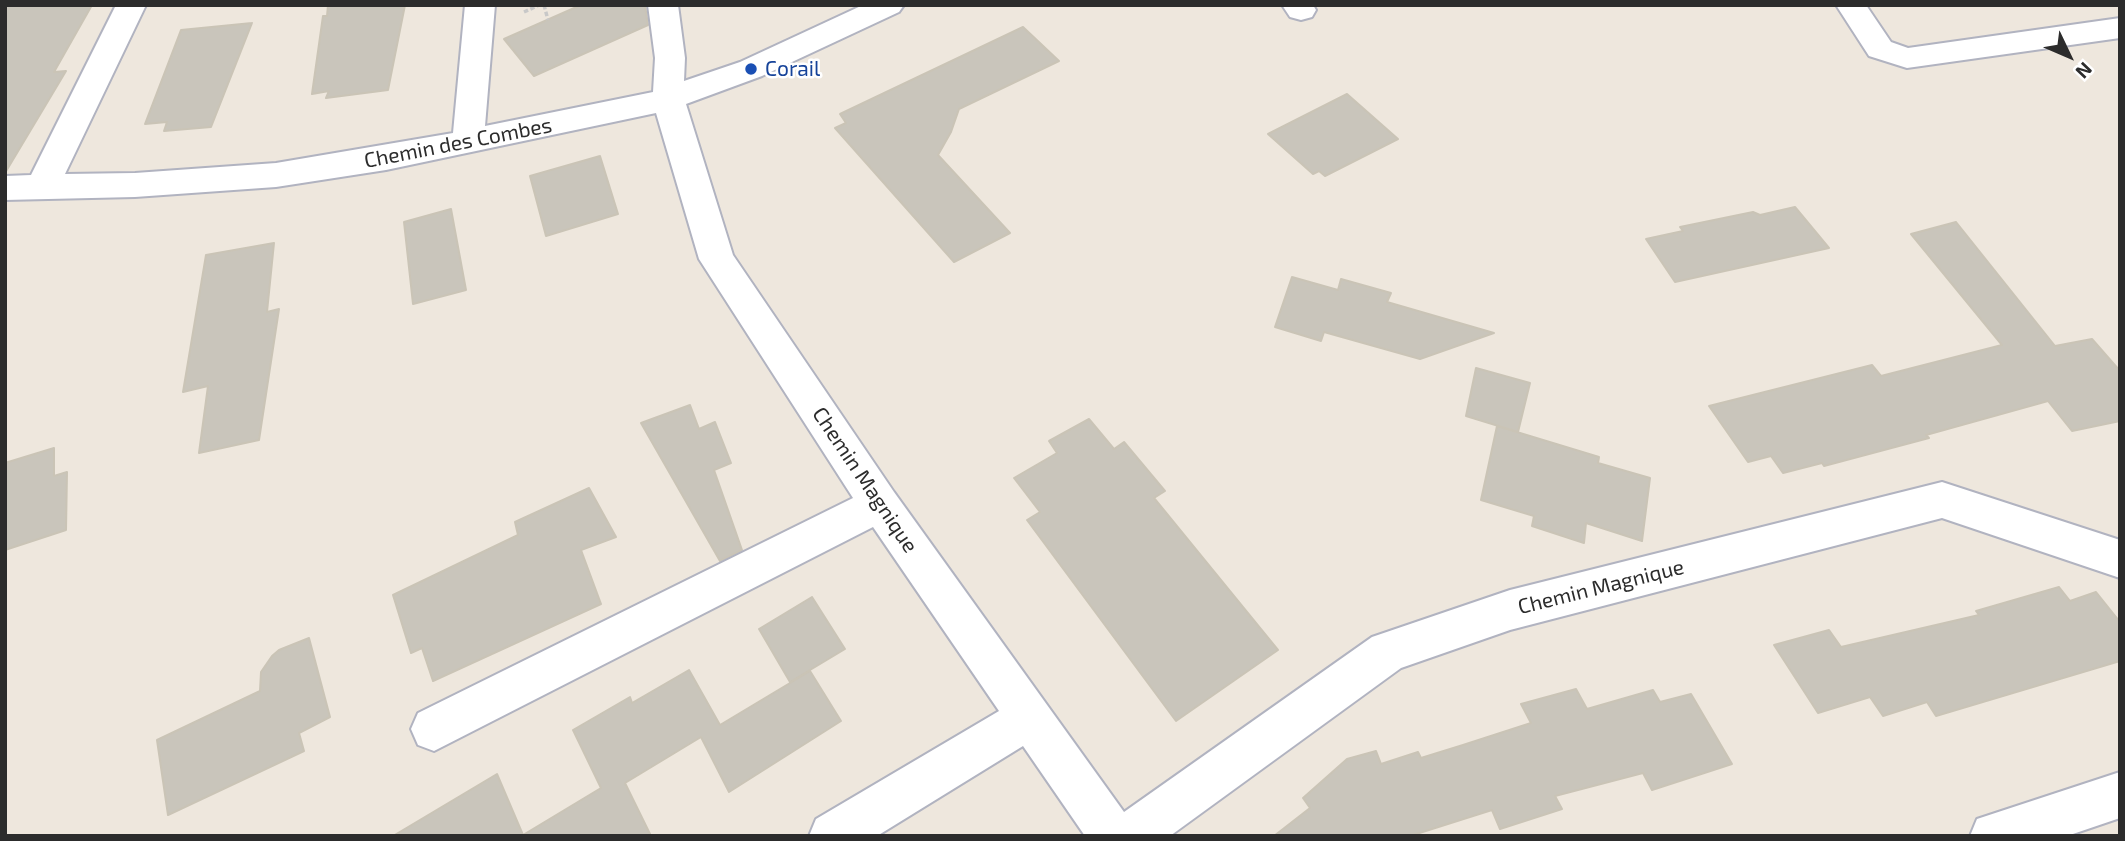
<!DOCTYPE html>
<style>
body{margin:0}
#map{position:relative;width:2125px;height:841px;overflow:hidden;background:#eee7dd;font-family:"Exo 2",sans-serif}
canvas{display:block}
.frame{position:absolute;inset:0;border:7px solid #2c2c2c;pointer-events:none}
.north{position:absolute;left:2034px;top:21px;width:70px;height:70px;-webkit-text-stroke:5px #fff;paint-order:stroke;rotate:134deg;font-size:19px;font-weight:700;line-height:28px;text-align:center;color:#2c2c2c}
.north::after{content:'';display:block;margin:auto;width:24px;height:32px;background:#2c2c2c;clip-path:polygon(50% 0,100% 100%,50% 72%,0 100%)}
</style>
<div id="map">
<canvas width="2125" height="841"></canvas>
<div class="frame"></div>
<div class="north">N</div>
</div>
<script>
const context = document.querySelector('canvas').getContext('2d');
context.lineJoin = 'round';
function fillPath(path, color) { context.fillStyle = color; context.fill(path, 'evenodd'); }
const toPath = rows => new Path2D(rows.map(r => 'M' + r).join(''));
function trace(path, color, width, dash) { context.strokeStyle = color; context.lineWidth = width; context.lineCap = dash ? 'butt' : 'round'; context.setLineDash(dash || []); context.stroke(path); }
function label(font, color, halo, rows, align = 'center') {
  context.font = font + ' "Exo 2",sans-serif'; context.lineWidth = 5; context.setLineDash([]); context.textBaseline = 'middle'; context.strokeStyle = halo; context.fillStyle = color; for (const [text, x, y, turn = 0] of rows) {
    context.save(); context.translate(x, y); context.rotate((+turn || 0) * Math.PI / 180); context.textAlign = isNaN(turn) ? turn : align; if (halo) context.strokeText(text, 0, 0); context.fillText(text, 0, 0); context.restore();
  }
}
const building = toPath([
 [5,5,92,5,54,72,66,71,5,173,5,5],
 [328,5,405,5,388,90,326,98,329,91,312,94,323,16,327,16,328,5],
 [581,5,645,5,648,25,534,76,504,39,581,5],
 [252,23,211,127,164,131,167,122,145,124,181,30,252,23],
 [1023,27,1059,61,959,109,951,132,938,155,1010,233,954,262,835,128,846,123,840,114,1023,27],
 [1347,94,1398,139,1325,176,1319,171,1313,174,1268,134,1347,94],
 [600,156,618,214,546,236,530,176,600,156],
 [1795,207,1829,248,1675,282,1646,239,1683,231,1680,227,1753,212,1760,215,1795,207],
 [451,209,466,290,413,304,404,222,451,209],
 [1956,222,2055,346,2092,339,2120,371,2120,421,2072,431,2048,401,1926,435,1929,438,1824,466,1822,463,1783,473,1771,456,1748,462,1709,406,1872,365,1881,376,2002,345,1911,234,1956,222],
 [274,243,267,312,279,309,259,440,199,453,208,386,183,392,206,255,274,243],
 [1292,277,1338,290,1341,279,1391,293,1387,302,1494,333,1420,359,1324,332,1321,341,1275,327,1292,277],
 [1476,368,1530,383,1518,432,1466,416,1476,368],
 [690,405,699,429,715,422,731,463,714,470,742,550,720,561,641,423,690,405],
 [1089,419,1114,449,1124,442,1165,491,1154,498,1278,650,1176,721,1027,520,1040,512,1014,478,1057,453,1049,441,1089,419],
 [1497,426,1599,457,1598,463,1650,478,1642,541,1586,523,1584,543,1532,526,1534,516,1481,500,1497,426],
 [54,448,54,476,67,472,66,530,5,550,5,463,54,448],
 [589,488,616,537,581,550,601,604,433,681,422,648,411,653,393,595,518,535,515,522,589,488],
 [2059,587,2070,601,2096,592,2120,622,2120,661,1936,716,1927,702,1883,716,1870,697,1818,713,1774,645,1829,630,1841,647,1979,615,1976,611,2059,587],
 [812,597,845,649,790,682,759,629,812,597],
 [309,638,330,717,299,733,304,751,168,815,157,740,260,691,261,672,272,656,279,650,309,638],
 [689,670,720,725,810,671,841,721,729,792,701,737,625,783,651,836,393,836,497,774,523,835,601,788,573,730,630,697,632,703,689,670],
 [1576,689,1587,709,1653,690,1660,702,1691,694,1732,764,1652,790,1643,773,1555,796,1562,809,1500,829,1492,810,1410,836,1274,836,1310,808,1303,798,1347,759,1376,751,1381,764,1418,752,1421,758,1463,745,1531,723,1521,704,1576,689]
]);
const path = toPath([
 [544,5,548,20],
 [524,12,539,5]
]);
const minor = toPath([
 [116,5,146,5,65,174,135,173,276,163,453,133,465,5,495,5,485,126,653,92,655,58,648,5,678,5,685,58,684,81,740,62,863,5,904,5,899,12,762,76,686,104,733,255,894,492,1124,812,1372,637,1510,590,1942,482,2120,540,2120,578,1942,518,1510,630,1401,668,1170,836,1085,836,1023,746,877,836,809,836,816,819,999,711,873,527,434,751,418,745,411,729,418,713,853,498,699,259,656,113,386,170,276,187,135,197,5,200,5,176,31,175,116,5],
 [1282,5,1313,5,1316,10,1312,17,1301,20,1290,17,1282,5],
 [1836,5,1866,5,1891,42,1908,48,2120,18,2120,38,1907,68,1869,56,1836,5],
 [2120,772,2120,818,2067,836,1970,836,1977,819,2120,772]
]);
const markers = [
 [751,69,7,"#1a4fb4"]
];
const transitNames = [
 ["Corail",765,69]
];
const streetNames = [
 ["Chemin des Combes",458,143,-11],
 ["Chemin Magnique",865,480,56],
 ["Chemin Magnique",1601,587,-14]
];
fillPath(building, '#c9c5bb');
trace(building, '#cac4b6', 2);
trace(minor, '#b1b3c0', 4);
trace(path, '#c8c8c8', 3.5, [4.5, 2.5]);
fillPath(minor, '#fff');
for (const [x, y, r, color] of markers) { const dot = new Path2D(); dot.arc(x, y, r, 0, 2 * Math.PI); context.fillStyle = color; context.fill(dot); trace(dot, '#fff', 2.5); }
label('21px', '#164399', '#fff', transitNames, 'left');
label('21px', '#2c2c2c', '#fff', streetNames);
</script>
